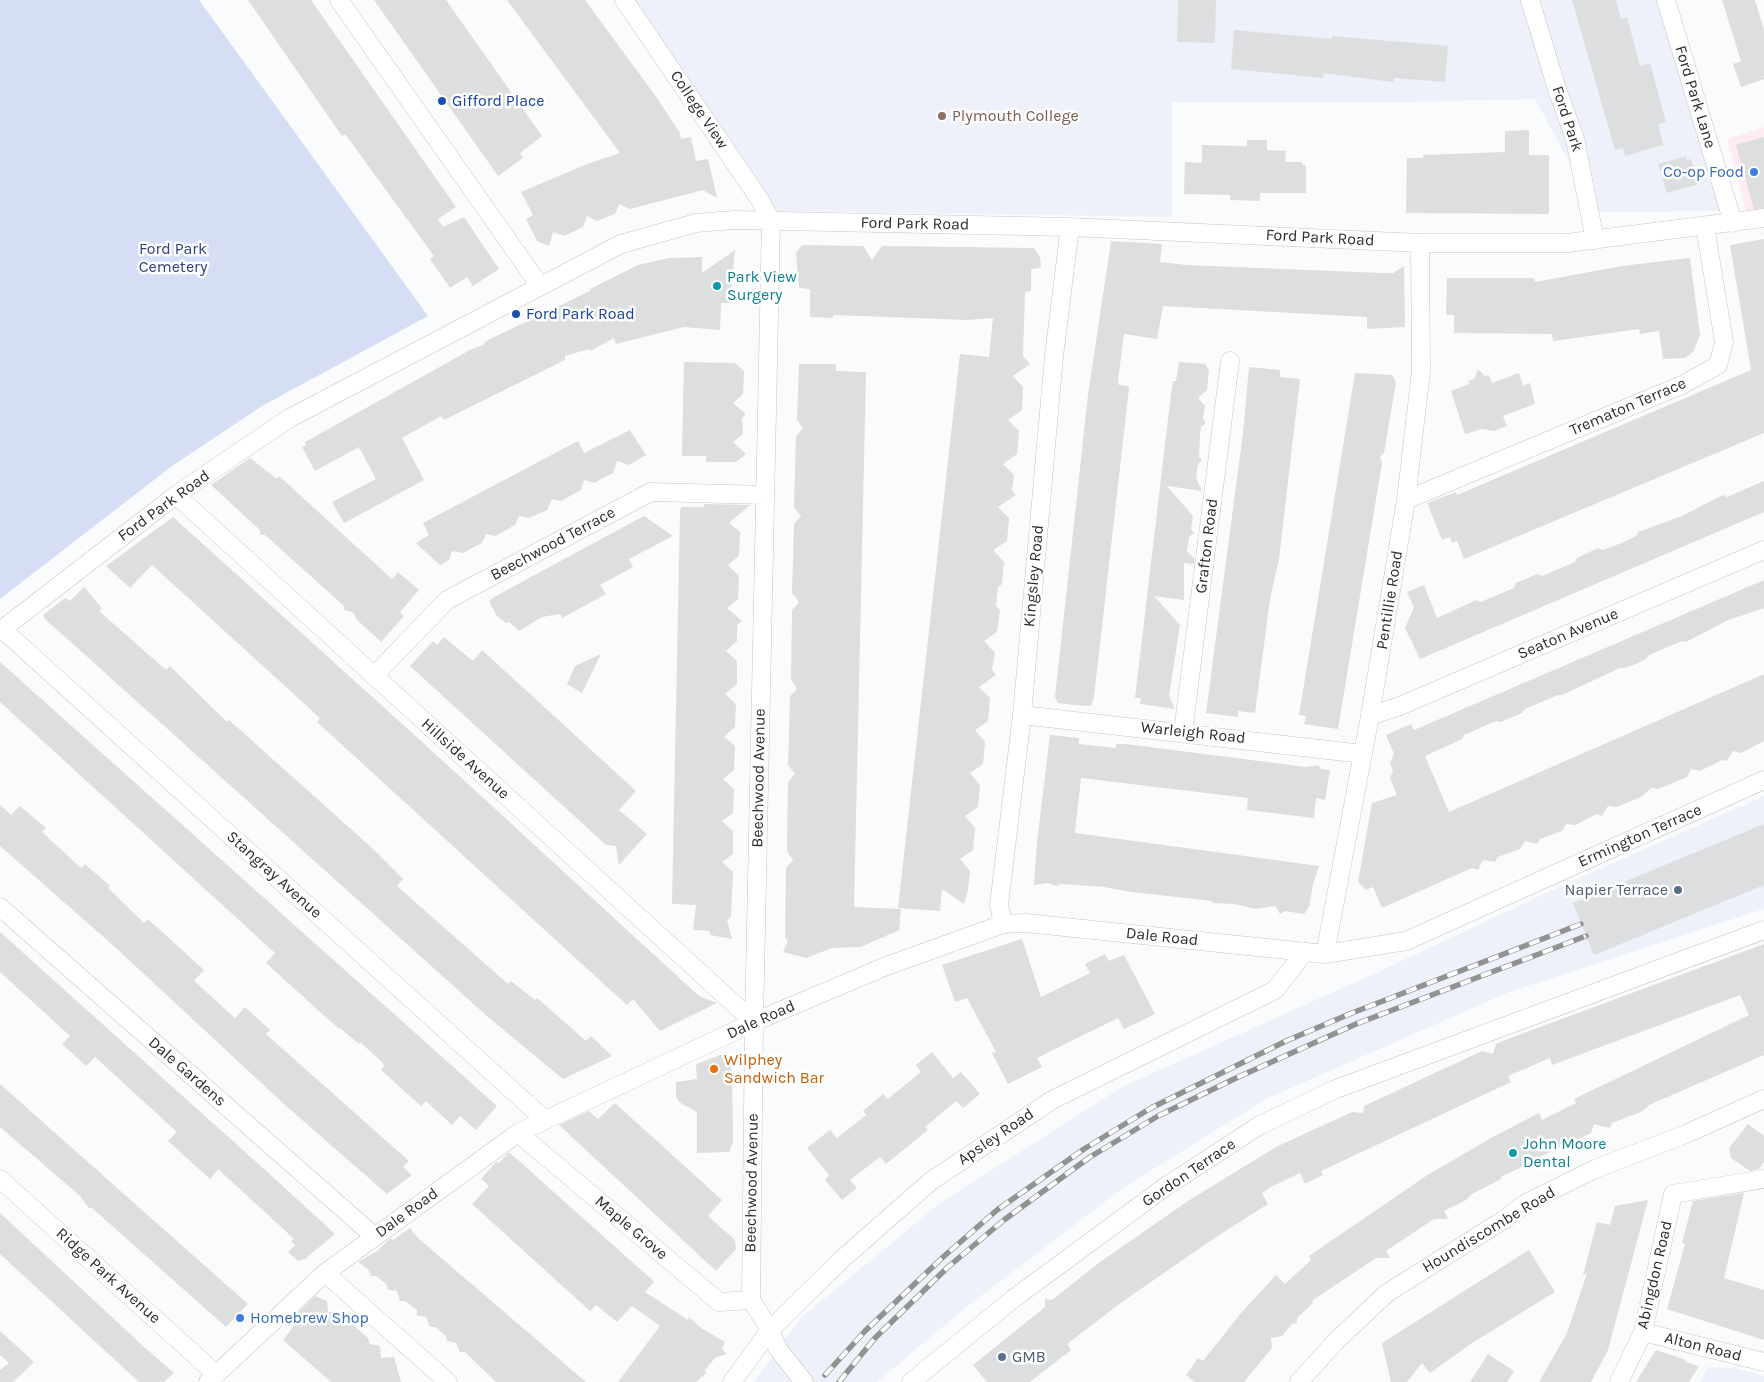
<!DOCTYPE html>
<style>
body{margin:0}
canvas{display:block;background:#fafbfc}
</style>
<canvas width="1764" height="1382"></canvas>
<script>
const context = document.querySelector('canvas').getContext('2d');
context.lineJoin = 'round';
function fillPath(path, color) { context.fillStyle = color; context.fill(path, 'evenodd'); }
const toPath = rows => new Path2D(rows.map(r => 'M' + r).join(''));
function trace(path, color, width, dash) { context.strokeStyle = color; context.lineWidth = width; context.lineCap = dash ? 'butt' : 'round'; context.setLineDash(dash || []); context.stroke(path); }
function label(font, color, halo, rows, align = 'center') {
  context.font = font + ' Karla,sans-serif'; context.lineWidth = 5; context.setLineDash([]); context.textBaseline = 'middle'; context.strokeStyle = halo; context.fillStyle = color; for (const [text, x, y, turn = 0] of rows) {
    context.save(); context.translate(x, y); context.rotate((+turn || 0) * Math.PI / 180); context.textAlign = isNaN(turn) ? turn : align; if (halo) context.strokeText(text, 0, 0); context.fillText(text, 0, 0); context.restore();
  }
}
const commercial = toPath([
 [1764,127,1764,214,1747,214,1727,139]
]);
const built = toPath([
 [634,0,1666,0,1729,211,1596,212,1535,99,1407,102,1172,102,1172,217,777,211],
 [1764,796,1764,909,1509,992,1266,1099,1123,1188,964,1309,877,1382,754,1382,801,1318,940,1203,1122,1087,1378,972,1544,894],
 [1708,1367,1734,1368,1764,1376,1764,1382,1700,1382]
]);
const green = toPath([
 [0,0,199,0,428,316,262,406,172,466,0,599]
]);
const building = toPath([
 [248,0,311,0,456,207,438,219,443,227,464,217,499,269,473,286,467,277,450,288,430,259,434,256,345,134,342,136],
 [374,0,446,0,542,136,520,153,523,158,498,176],
 [507,0,585,0,657,98,680,133,681,139,691,137,696,161,708,159,717,198,703,190,630,209,619,204,615,214,597,221,587,216,583,227,564,236,553,232,549,246,537,241,526,219,533,215,521,192,587,164,620,153],
 [1178,0,1216,0,1215,43,1177,42],
 [1572,0,1616,0,1621,19,1627,17,1640,66,1650,63,1666,122,1658,124,1663,145,1625,156,1623,148,1615,150],
 [1722,0,1755,0,1764,30,1764,79,1741,87,1733,64,1741,61],
 [1234,30,1332,39,1332,36,1448,46,1445,82,1394,78,1393,82,1323,73,1323,78,1231,69],
 [1529,130,1529,155,1549,155,1549,214,1406,213,1407,158,1423,158,1423,155,1505,152,1505,131],
 [1764,137,1764,208,1754,209,1736,145],
 [1247,140,1267,140,1267,150,1286,151,1285,162,1302,162,1302,165,1306,165,1306,193,1260,193,1260,201,1230,200,1230,195,1184,194,1185,162,1202,163,1202,145,1247,146],
 [1686,156,1687,160,1691,159,1699,184,1667,193,1658,164],
 [1764,239,1764,433,1464,559,1457,541,1452,543,1450,537,1442,540,1427,503,1456,492,1457,495,1751,370,1730,245],
 [1111,241,1162,244,1160,262,1187,265,1381,273,1393,273,1404,266,1405,327,1367,329,1367,317,1163,306,1157,339,1124,334,1118,380,1119,385,1128,386,1129,388,1094,697,1091,706,1074,705,1058,703,1055,697,1088,395],
 [802,245,863,246,872,260,882,246,1034,248,1040,257,1041,268,1031,269,1031,291,1025,292,1023,356,1030,364,1013,376,1023,387,1022,410,1008,420,1019,431,1017,454,1003,464,1014,475,1012,490,1016,495,998,507,1009,518,1007,541,993,550,1004,562,1002,584,998,587,996,606,1000,610,997,632,984,641,995,653,992,670,996,675,979,687,990,698,988,721,975,730,985,742,983,764,970,773,980,785,978,807,965,816,975,828,973,850,960,859,970,871,968,890,964,904,942,889,940,911,898,908,960,354,989,357,993,318,967,320,833,315,833,318,810,317,810,289,799,288,796,253],
 [735,250,730,303,721,303,720,330,684,327,616,344,614,338,590,351,589,349,565,356,565,360,444,420,441,416,402,438,424,480,344,523,332,502,376,479,359,447,315,471,302,447,306,445,305,442,470,350,485,344,484,342,590,291,590,289,638,265,669,258,702,257,702,273],
 [1690,258,1700,335,1693,352,1685,358,1663,359,1659,331,1640,334,1639,329,1553,341,1552,334,1454,333,1454,315,1446,315,1447,278,1534,278,1535,282,1622,266],
 [684,362,735,363,744,371,743,394,733,403,746,414,742,418,743,434,733,442,746,454,736,462,706,462,706,456,682,456],
 [1179,362,1205,364,1209,370,1207,390,1198,398,1205,406,1203,419,1206,423,1201,427,1200,435,1199,457,1202,460,1198,464,1196,478,1202,491,1167,486,1193,516,1191,529,1194,533,1189,537,1187,551,1194,558,1194,564,1184,563,1184,600,1154,596,1180,625,1169,696,1175,709,1140,704,1141,698,1135,698,1171,394,1173,381,1176,381],
 [799,364,836,364,836,371,866,372,854,907,901,909,899,930,861,947,832,948,806,958,783,952,788,941,785,937,786,868,793,860,787,851,788,782,795,774,788,765,790,696,797,689,791,679,792,610,799,602,792,593,794,524,801,516,794,507,796,437,803,428,797,420],
 [1249,367,1280,370,1280,377,1300,379,1279,559,1270,599,1255,713,1238,711,1238,717,1206,713,1243,433],
 [1478,369,1485,376,1489,375,1492,383,1519,373,1523,386,1530,383,1535,404,1503,416,1507,426,1494,431,1482,429,1465,434,1451,391,1469,384,1468,381,1474,379],
 [1355,373,1392,375,1396,382,1384,453,1380,457,1382,463,1338,729,1304,724,1306,716,1299,715],
 [630,430,646,455,629,465,617,461,613,473,594,483,584,480,581,490,561,501,552,499,547,510,529,518,519,516,515,525,495,536,486,534,482,543,476,546,463,553,452,551,449,560,440,565,416,543,429,535,423,523,559,451,578,441,584,453],
 [250,458,277,479,279,476,392,579,398,572,419,590,400,612,404,616,381,642,356,619,354,613,344,610,344,606,275,544,265,535,260,535,260,530,211,485],
 [1764,481,1764,512,1420,659,1405,628,1414,607,1407,592,1424,585,1437,618,1476,600,1481,602,1497,595,1514,588,1516,583,1537,574,1542,576,1575,562,1577,558,1598,548,1603,550,1619,544,1636,536,1638,532,1682,516,1723,495,1727,497],
 [704,504,750,505,729,523,740,532,739,556,728,565,739,576,738,599,727,608,742,621,737,625,737,641,726,651,737,661,737,684,725,694,736,704,735,727,724,737,735,746,734,770,723,779,734,789,733,813,722,821,733,831,733,854,722,862,733,872,731,917,727,920,732,939,710,935,710,931,693,930,696,905,672,904,680,512,681,507,704,507],
 [644,516,673,536,629,559,633,567,600,585,606,594,562,618,560,614,542,617,519,631,509,622,506,623,497,616,489,601,494,597],
 [173,517,420,740,699,996,717,1003,660,1031,633,999,627,1005,617,996,317,722,320,718,152,565,130,588,106,566],
 [1764,580,1764,608,1726,621,1686,642,1682,641,1649,655,1646,659,1636,664,1625,668,1620,668,1562,695,1558,695,1525,709,1522,713,1501,722,1496,721,1464,735,1462,739,1425,756,1449,812,1764,674,1764,741,1741,753,1733,751,1727,761,1722,760,1700,771,1691,769,1687,777,1658,789,1651,788,1641,797,1617,807,1608,806,1602,816,1597,814,1575,825,1566,824,1562,831,1540,839,1537,844,1525,841,1520,849,1498,857,1495,862,1483,860,1478,870,1472,868,1382,908,1373,887,1366,890,1358,882,1372,803,1397,795,1390,778,1393,771,1390,763,1394,754,1386,735,1411,724,1414,730],
 [84,587,102,608,99,611,166,670,170,666,227,722,229,720,372,848,403,879,397,886,508,984,511,981,535,1000,537,998,586,1041,591,1036,612,1056,563,1079,488,1017,44,618,43,615,65,598,70,601],
 [444,637,473,661,482,650,636,791,619,810,647,834,619,865,616,846,606,845,410,666,433,641,437,645],
 [601,654,582,693,567,684,575,666],
 [0,662,497,1106,476,1130,460,1116,452,1125,426,1101,421,1106,381,1070,385,1065,360,1042,359,1044,340,1028,339,1029,266,963,275,953,0,702],
 [1050,735,1079,738,1079,744,1116,748,1116,744,1126,744,1306,767,1318,765,1321,769,1330,770,1325,800,1316,798,1314,818,1247,810,1248,798,1081,778,1075,833,1319,866,1313,884,1309,907,1304,914,1285,911,1280,914,1275,906,1255,909,1234,904,1212,903,1213,901,1131,892,1104,887,1060,884,1057,886,1047,883,1034,885,1037,842],
 [0,805,11,815,20,806,46,828,42,832,81,868,85,864,110,886,108,888,144,923,148,919,204,970,194,981,235,1018,245,1007,270,1030,266,1034,409,1161,403,1167,412,1175,387,1194,285,1105,116,948,0,846],
 [1764,824,1764,885,1594,955,1573,903],
 [0,932,274,1178,335,1234,305,1259,298,1261,288,1252,295,1245,291,1241,294,1239,279,1225,218,1169,210,1179,168,1141,177,1132,95,1057,86,1066,62,1044,70,1036,0,972],
 [1022,939,1041,997,1090,973,1085,964,1105,954,1109,961,1124,955,1155,1014,1124,1029,1118,1018,1037,1058,1042,1067,1008,1084,992,1053,996,1052,967,998,955,1002,942,965],
 [1764,944,1764,1055,1649,1105,1643,1111,1612,1123,1610,1128,1594,1124,1591,1133,1533,1160,1533,1162,1502,1176,1501,1179,1472,1194,1466,1200,1444,1211,1448,1219,1434,1219,1386,1251,1390,1258,1376,1258,1313,1300,1312,1304,1297,1318,1297,1323,1292,1324,1282,1336,1271,1338,1272,1348,1244,1382,1195,1382,1186,1375,1198,1358,1203,1361,1241,1313,1276,1275,1285,1284,1311,1260,1309,1256,1426,1176,1491,1138,1539,1113,1542,1120,1576,1103,1574,1099,1749,1015,1740,995,1552,1065,1550,1058,1508,1076,1511,1082,1321,1171,1323,1175,1305,1184,1300,1173,1271,1187,1262,1193,1268,1204,1213,1239,1122,1302,1067,1344,1071,1350,1030,1382,987,1382,973,1365,1045,1307,1045,1299,1052,1300,1100,1262,1188,1201,1276,1147,1352,1112,1363,1113,1364,1106,1482,1051,1493,1054,1496,1044,1505,1040],
 [932,1052,953,1078,961,1072,980,1094,963,1108,956,1101,925,1127,928,1130,886,1164,880,1157,850,1180,857,1188,842,1200,825,1180,829,1175,807,1148,830,1130,837,1138,866,1115,863,1111,883,1094,888,1099,921,1072,916,1065],
 [723,1054,730,1060,732,1073,733,1143,729,1152,697,1153,697,1112,679,1102,676,1096,676,1082,697,1079,696,1064],
 [0,1084,248,1304,226,1327,92,1208,89,1208,79,1195,0,1127],
 [615,1103,722,1200,708,1216,735,1240,736,1249,716,1271,559,1125,589,1111,598,1119],
 [1748,1124,1764,1136,1764,1162,1759,1169,1750,1171,1731,1158,1729,1148],
 [509,1152,650,1278,654,1282,645,1292,688,1320,689,1317,701,1328,725,1342,722,1349,727,1354,715,1358,705,1370,706,1373,696,1382,618,1382,660,1326,632,1306,617,1322,596,1305,590,1311,472,1204,489,1186,481,1179,496,1162,499,1163],
 [1744,1193,1724,1278,1764,1290,1764,1340,1667,1309,1685,1244,1682,1243,1693,1201],
 [1648,1200,1608,1350,1591,1382,1539,1382,1567,1333,1587,1273,1583,1275,1597,1222,1610,1225,1615,1206],
 [0,1213,143,1346,174,1373,164,1382,139,1382,0,1254],
 [410,1228,418,1238,586,1382,496,1382,465,1352,460,1352,456,1343,447,1341,446,1336,435,1327,430,1327,426,1317,417,1315,417,1310,405,1301,400,1301,397,1291,388,1290,387,1285,381,1280,376,1276,371,1276,368,1269,358,1262,377,1251,391,1238,393,1240],
 [1529,1250,1555,1292,1472,1343,1430,1373,1422,1363,1407,1382,1391,1382,1382,1343],
 [315,1296,327,1301,328,1312,340,1311,343,1322,351,1323,368,1338,370,1344,380,1346,381,1358,394,1357,401,1382,331,1382,283,1340,294,1326,288,1322],
 [0,1331,34,1362,13,1382,0,1382,0,1370,9,1363,0,1355],
 [1656,1350,1686,1360,1685,1362,1699,1366,1689,1382,1636,1382],
 [1488,1354,1514,1371,1507,1382,1470,1382]
]);
const street = toPath([
 [339,0,540,286],
 [624,0,760,200,771,221,754,1022,751,1300,770,1330,778,1349,804,1382],
 [1530,0,1557,89,1575,139,1595,240],
 [1666,0,1733,223],
 [176,495,754,1022],
 [1406,500,1684,384,1718,365,1724,342,1705,226],
 [2,629,545,1120],
 [0,631,176,495,288,419,621,244,696,223,734,220,1070,227,1420,243,1567,243,1764,218],
 [374,676,447,600,651,492,765,495],
 [1022,715,1363,754],
 [1370,716,1400,706,1764,550],
 [1183,732,1230,361],
 [0,907,374,1236],
 [1003,924,999,905,1022,715,1054,356,1070,227],
 [1325,954,1370,716,1406,500,1421,371,1420,243],
 [518,1133,719,1302,751,1300],
 [0,1179,216,1374],
 [325,1273,448,1382],
 [1643,1332,1764,1362],
 [208,1382,325,1273,518,1133,754,1022,884,967,1003,924,1026,923,1325,954,1406,941,1764,780],
 [732,1382,770,1330,841,1260,931,1181,1052,1100,1275,990,1304,953],
 [911,1382,1013,1299,1165,1187,1260,1125,1336,1089,1764,930],
 [1299,1382,1336,1341,1387,1293,1505,1219,1526,1203,1595,1169,1686,1134,1764,1099],
 [1619,1382,1643,1332,1673,1194,1764,1179]
]);
const rail = toPath([
 [825,1375,865,1331,942,1258,997,1210,1084,1149,1151,1108,1286,1041,1352,1013,1581,924],
 [839,1382,875,1338,948,1267,1004,1220,1090,1157,1158,1116,1236,1078,1356,1024,1586,936]
]);
const markers = [
 [442,101,5,"#1a4fb4"],
 [942,116,5,"#8d6e63"],
 [1754,172,5,"#3f7fe0"],
 [717,286,5,"#0f9aa8"],
 [516,314,5,"#1a4fb4"],
 [1678,890,5,"#5c6f8a"],
 [714,1069,5,"#e8710a"],
 [1513,1153,5,"#0f9aa8"],
 [240,1318,5,"#3f7fe0"],
 [1002,1357,5,"#5c6f8a"]
];
const streetNames = [
 ["Ford Park Lane",1695,97,73],
 ["College View",699,110,56],
 ["Ford Park",1567,119,72],
 ["Ford Park Road",915,224,1],
 ["Ford Park Road",1320,238,3],
 ["Trematon Terrace",1628,407,-23],
 ["Ford Park Road",164,506,-36],
 ["Beechwood Terrace",553,544,-28],
 ["Grafton Road",1207,546,-83],
 ["Kingsley Road",1034,576,-85],
 ["Pentillie Road",1390,600,-81],
 ["Seaton Avenue",1568,634,-23],
 ["Warleigh Road",1193,733,6],
 ["Hillside Avenue",465,759,42],
 ["Beechwood Avenue",759,778,-89],
 ["Ermington Terrace",1640,836,-24],
 ["Stangray Avenue",274,875,42],
 ["Dale Road",1162,937,6],
 ["Dale Road",761,1020,-24],
 ["Dale Gardens",187,1072,41],
 ["Apsley Road",996,1137,-34],
 ["Gordon Terrace",1189,1173,-34],
 ["Beechwood Avenue",752,1183,-89],
 ["Dale Road",407,1213,-36],
 ["Maple Grove",631,1228,40],
 ["Houndiscombe Road",1489,1230,-31],
 ["Abingdon Road",1655,1275,-77],
 ["Ridge Park Avenue",108,1276,42],
 ["Alton Road",1703,1347,14]
];
const transitNames = [
 ["Gifford Place",452,101],
 ["Ford Park Road",526,314]
];
const educationNames = [
 ["Plymouth College",952,116]
];
const shopNames = [
 ["Co-op Food",1744,172],
 ["Homebrew Shop",250,1318,"left"]
];
const parkNames = [
 ["Ford Park",173,249],
 ["Cemetery",173,267]
];
const cultureNames = [
 ["Park View",727,277],
 ["Surgery",727,295],
 ["John Moore",1523,1144],
 ["Dental",1523,1162]
];
const serviceNames = [
 ["Napier Terrace",1668,890],
 ["GMB",1012,1357,"left"]
];
const foodNames = [
 ["Wilphey",724,1060],
 ["Sandwich Bar",724,1078]
];
fillPath(commercial, '#ffebf3');
fillPath(built, '#eef1fa');
fillPath(green, '#d6def5');
fillPath(building, '#dddedf');
trace(street, '#c4c5c7', 19);
trace(street, '#fff', 18);
trace(rail, '#919292', 5.5);
trace(rail, '#fff', 4, [11]);
for (const [x, y, r, color] of markers) { const dot = new Path2D(); dot.arc(x, y, r, 0, 2 * Math.PI); context.fillStyle = color; context.fill(dot); trace(dot, '#fff', 2); }
label('16px', '#2c2c2c', '#fff', streetNames);
label('16px', '#164399', '#fff', transitNames, 'left');
label('16px', '#785e54', '#fff', educationNames, 'left');
label('16px', '#366cbe', '#fff', shopNames, 'right');
label('16px', '#314083', '#fff', parkNames);
label('16px', '#0d838f', '#fff', cultureNames, 'left');
label('16px', '#4e5e75', '#fff', serviceNames, 'right');
label('16px', '#c56008', '#fff', foodNames, 'left');
</script>
